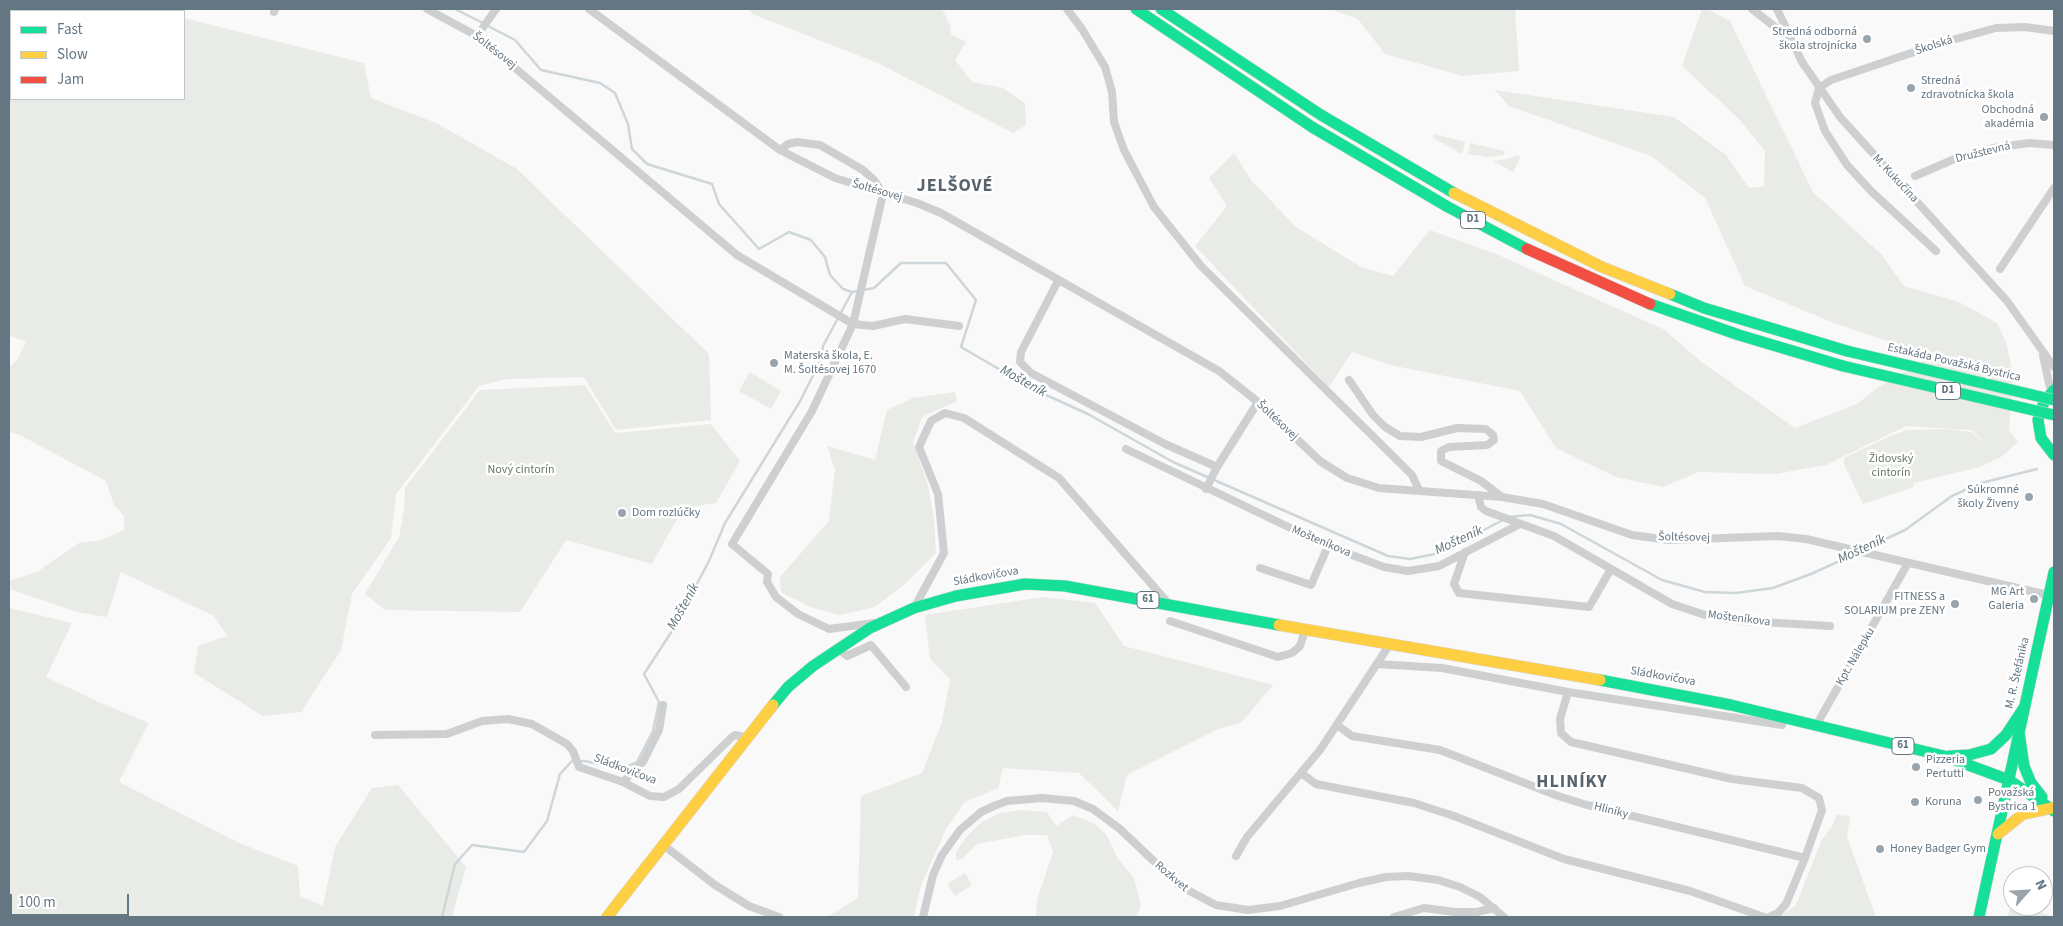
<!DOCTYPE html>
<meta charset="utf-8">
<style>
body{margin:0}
#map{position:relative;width:2063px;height:926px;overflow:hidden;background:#f9f9f9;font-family:"Source Sans 3",sans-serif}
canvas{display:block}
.frame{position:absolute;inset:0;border:10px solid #657683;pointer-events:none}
.legend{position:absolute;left:10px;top:10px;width:175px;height:90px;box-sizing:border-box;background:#fff;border:1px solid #c1c8cd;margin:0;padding:6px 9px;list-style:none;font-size:15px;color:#657683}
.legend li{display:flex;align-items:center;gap:10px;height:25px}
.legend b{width:25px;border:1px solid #c1c8cd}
.north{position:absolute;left:2003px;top:866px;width:50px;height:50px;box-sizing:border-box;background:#fff;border:1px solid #c1c8cd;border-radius:50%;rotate:64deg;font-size:14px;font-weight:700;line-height:20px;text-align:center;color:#657683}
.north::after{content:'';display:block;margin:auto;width:18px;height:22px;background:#99a4ac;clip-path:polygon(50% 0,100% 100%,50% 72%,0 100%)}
.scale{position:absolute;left:10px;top:894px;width:119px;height:22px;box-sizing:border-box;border:2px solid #657683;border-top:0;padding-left:6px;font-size:15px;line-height:18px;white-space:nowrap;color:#657683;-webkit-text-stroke:4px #fff;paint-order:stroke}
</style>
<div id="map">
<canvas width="2063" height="926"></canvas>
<div class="frame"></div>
<ul class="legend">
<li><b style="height:6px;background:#16e098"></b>Fast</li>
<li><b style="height:6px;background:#ffcf43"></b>Slow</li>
<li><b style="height:6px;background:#f24e42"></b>Jam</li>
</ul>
<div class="north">N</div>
<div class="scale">100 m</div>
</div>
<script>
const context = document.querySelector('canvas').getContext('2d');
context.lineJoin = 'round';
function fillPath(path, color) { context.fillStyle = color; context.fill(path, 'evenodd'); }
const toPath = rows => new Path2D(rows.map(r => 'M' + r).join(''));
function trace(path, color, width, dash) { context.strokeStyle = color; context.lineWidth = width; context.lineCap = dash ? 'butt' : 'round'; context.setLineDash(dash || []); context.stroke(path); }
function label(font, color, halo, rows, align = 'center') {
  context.font = font + ' "Source Sans 3",sans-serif'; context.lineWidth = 5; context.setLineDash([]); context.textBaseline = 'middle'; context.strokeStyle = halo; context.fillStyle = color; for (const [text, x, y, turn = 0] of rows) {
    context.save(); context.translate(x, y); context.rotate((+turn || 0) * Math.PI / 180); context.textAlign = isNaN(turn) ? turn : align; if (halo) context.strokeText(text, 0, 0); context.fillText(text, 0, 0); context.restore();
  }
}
const green = toPath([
 [9,9,145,9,155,11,11,11,11,99,184,99,184,18,364,63,371,98,436,123,517,169,709,354,711,420,616,430,584,377,507,379,479,386,396,494,391,538,352,594,341,650,301,712,263,716,194,673,198,646,227,636,214,616,121,572,107,617,77,612,12,590,9,581,37,572,79,543,102,540,124,530,124,516,114,505,106,481,20,435,9,432,9,367,17,360,26,342,9,335],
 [747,9,942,9,950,25,951,34,966,42,955,60,972,82,1003,88,1025,103,1026,125,1013,133,878,63,755,15],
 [1330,9,1515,9,1519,71,1463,76,1385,54,1358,19],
 [1702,9,1707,9,1730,21,1813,192,1882,255,1904,286,1959,302,1997,323,2006,342,2013,375,2009,430,2018,442,2001,457,1980,467,1913,483,1914,487,1863,504,1844,464,1844,458,1888,437,1907,430,1948,429,1971,432,1991,447,1971,430,1906,426,1826,465,1775,474,1699,472,1663,487,1616,477,1556,448,1520,391,1390,365,1352,352,1329,387,1195,246,1227,206,1209,178,1234,153,1251,180,1296,227,1361,267,1393,276,1430,230,1496,254,1665,330,1699,360,1795,428,1857,404,1877,388,1932,356,1834,323,1745,286,1705,198,1651,156,1509,106,1495,90,1674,117,1726,155,1749,188,1764,186,1765,151,1739,119,1682,66],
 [1434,134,1465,142,1462,154,1433,138],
 [1470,143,1505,151,1504,155,1488,157,1468,154],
 [1518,155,1520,158,1513,172,1493,161,1507,159],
 [750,372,781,391,771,409,739,391],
 [585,385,615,433,711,424,740,461,716,503,683,508,652,564,566,540,520,612,385,610,365,594,399,537,404,510,405,488,480,390],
 [955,392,957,401,922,417,913,442,928,486,934,519,936,553,906,583,875,607,839,615,810,607,781,592,780,577,829,521,835,470,827,446,875,460,887,410,913,398],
 [1043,597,1095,603,1124,646,1273,685,1241,723,1218,729,1127,775,1118,811,1079,773,1003,768,998,788,965,802,946,829,921,885,914,917,827,917,858,898,861,796,922,773,942,722,950,679,930,659,925,615],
 [9,608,72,623,46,677,101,703,149,723,119,782,239,843,298,866,300,896,323,906,335,847,372,788,398,785,466,867,452,917,9,917],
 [1022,810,1047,812,1056,826,1073,815,1093,823,1106,834,1118,859,1134,878,1141,905,1136,917,1036,917,1037,900,1053,852,1047,835,1024,835,977,844,962,859,956,860,956,852,967,836,982,822,1000,813],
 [1837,815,1850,816,1847,837,1876,917,1779,917,1796,905,1822,839,1831,828],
 [965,873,972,885,955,896,947,884],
 [2012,903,2013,906,2022,906,2054,917,2007,917]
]);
const stream = toPath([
 [455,9,483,23],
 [488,26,515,40,541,70,600,83,615,93,628,124,632,149,647,164,712,184,719,204,759,249,789,232,811,240,825,257,830,275,843,289,852,292],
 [1508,517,1530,515,1561,524,1662,580,1705,592,1736,593,1773,588,1811,574,1857,553],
 [1864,549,1905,530,1952,496,1981,483,2037,469],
 [442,917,455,864,472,845,524,852,547,821,560,774,572,761,585,761,622,769,637,762,653,731,659,702,644,674,672,631,709,561,725,523,799,403,821,360,823,346,852,292,874,288,901,263,946,263,976,300,961,347,1035,390,1088,414,1173,462,1388,556,1410,559,1440,553,1503,520]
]);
const street = toPath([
 [427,9,477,36,737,255,853,324,873,326,905,319,959,326],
 [589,9,780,150,835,178,917,203,941,213,1219,371,1258,402,1320,461,1347,478,1379,488,1502,497,1543,504,1632,535,1669,540,1778,536,1806,539,2052,596],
 [1067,9,1082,29,1105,67,1112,92,1114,122,1124,150,1154,207,1201,266,1412,475,1419,490],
 [1752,9,1788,37],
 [1777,9,1802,62,1840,117,2007,301,2054,367],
 [274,12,275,9],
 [477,36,496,9],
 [1819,88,1831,80,1941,43,1996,28,2025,27,2054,31],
 [1819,88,1815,103,1825,131,1847,165,1872,192,1936,251],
 [780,150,788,144,797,142,820,145,863,170,874,180,883,194,853,324,812,411,732,544,768,574,767,582,776,597,798,614,829,629,874,623],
 [1915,176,1957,158,1993,148,2029,143,2054,145],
 [2000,269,2054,188],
 [1058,281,1021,352,1020,362,1031,373,1165,444,1217,467,1258,402],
 [2043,356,2051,392],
 [1349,380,1373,415,1385,427,1400,436,1421,437,1457,428,1486,429,1493,435,1494,440,1487,445,1449,447,1441,451,1441,461,1481,481,1502,497],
 [1126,449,1328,546,1384,567,1408,571,1439,566,1520,524],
 [1206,489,1217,467],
 [1478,495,1481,507,1486,511,1554,536,1672,604,1705,615,1744,621,1830,626],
 [1465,552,1454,584,1459,593,1589,607,1611,569],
 [1260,568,1311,585,1328,546],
 [914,608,944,553,938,494,919,447,931,421,945,413,964,418,1059,478,1168,603],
 [1170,621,1278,657,1292,653,1300,646,1305,630],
 [837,648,847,656,871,645,906,687],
 [1377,664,1442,668,1568,692,1782,725],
 [1568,692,1560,719,1561,733,1571,742,1732,779,1802,788,1819,798,1822,810,1805,858,1786,904,1778,913,1769,917],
 [1817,724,1908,563],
 [1337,725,1352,736,1440,750,1558,796,1587,805,1805,858],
 [375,735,447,734,482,721,508,719,532,724,567,744,573,751,579,767,623,782,650,796,664,797,679,789,732,737,735,735,745,737],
 [1301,773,1316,784,1414,803,1454,816,1564,859,1690,891,1764,917],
 [623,782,643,762,659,730,663,705],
 [662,844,715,885,749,906,779,917],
 [1236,856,1247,837,1320,750,1390,644],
 [923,917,933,875,942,855,960,830,981,812,994,806,1007,801,1042,798,1074,801,1093,809,1120,829,1180,886,1216,905,1248,910,1280,906,1359,883,1386,877,1408,876,1438,880,1460,887,1480,897,1504,917],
 [1394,917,1424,908,1455,912,1477,912,1494,908]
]);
const fast = toPath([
 [1136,9,1312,127,1448,207,1527,249],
 [1161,9,1321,115,1454,193],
 [1670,294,1704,308,1847,351],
 [1650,304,1739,335,1843,366],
 [2054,390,2044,402,2038,420,2041,438,2054,455],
 [1600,680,1731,705,1944,756,2009,780,2054,811],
 [773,705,788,687,813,666,870,628,914,608,956,596,1025,584,1065,586,1279,625],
 [2019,732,2024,766,2031,783,2042,797],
 [1950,756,1969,755,1991,749,2006,735,2025,706],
 [1979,917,2054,572]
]);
const slow = toPath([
 [1454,193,1602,267,1670,294],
 [1279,625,1600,680],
 [1998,834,2023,814,2052,808],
 [607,917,773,705]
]);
const jam = toPath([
 [1527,249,1650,304]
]);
const fastBridge = toPath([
 [1847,351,2054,400],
 [1843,366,2054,415]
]);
const markers = [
 [1867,39,5,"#99a4ac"],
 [1911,88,5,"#99a4ac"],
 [2044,117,5,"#99a4ac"],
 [774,363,5,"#99a4ac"],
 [2029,497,5,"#99a4ac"],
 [622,513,5,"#99a4ac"],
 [2034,599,5,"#99a4ac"],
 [1955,604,5,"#99a4ac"],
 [1916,767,5,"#99a4ac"],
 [1978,800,5,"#99a4ac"],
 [1915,802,5,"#99a4ac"],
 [1880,849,5,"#99a4ac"]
];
const shields = [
 [1473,220,25],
 [1948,391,25],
 [1148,600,22],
 [1903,746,22]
];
const shieldNames = [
 ["D1",1473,220],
 ["D1",1948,391],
 ["61",1148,600],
 ["61",1903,746]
];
const poiNames = [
 ["Stredná odborná",1857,32,"right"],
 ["škola strojnícka",1857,46,"right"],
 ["Stredná",1921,81],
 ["zdravotnícka škola",1921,95],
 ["Obchodná",2034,110,"right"],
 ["akadémia",2034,124,"right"],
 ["Materská škola, E.",784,356],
 ["M. Šoltésovej 1670",784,370],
 ["Súkromné",2019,490,"right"],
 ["školy Živeny",2019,504,"right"],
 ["Dom rozlúčky",632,513],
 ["MG Art",2024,592,"right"],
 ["Galeria",2024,606,"right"],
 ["FITNESS a",1945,597,"right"],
 ["SOLARIUM pre ZENY",1945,611,"right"],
 ["Pizzeria",1926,760],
 ["Pertutti",1926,774],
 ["Považská",1988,793],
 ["Bystrica 1",1988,807],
 ["Koruna",1925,802],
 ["Honey Badger Gym",1890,849]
];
const streetNames = [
 ["Školská",1934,46,-18],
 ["Šoltésovej",494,51,38],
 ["Družstevná",1983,153,-14],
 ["M. Kukučína",1895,179,47],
 ["Šoltésovej",877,191,16],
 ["Estakáda Považská Bystrica",1954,363,13],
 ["Šoltésovej",1277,421,43],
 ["Šoltésovej",1684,538,1],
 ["Mošteníkova",1321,542,23],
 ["Sládkovičova",986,577,-10],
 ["Mošteníkova",1739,619,7],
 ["Kpt. Nálepku",1856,657,-60],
 ["M. R. Štefánika",2018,673,-77],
 ["Sládkovičova",1663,677,10],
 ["Sládkovičova",625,770,21],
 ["Hliníky",1611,811,14],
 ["Rozkvet",1171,877,40]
];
const parkNames = [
 ["Židovský",1891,459],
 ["cintorín",1891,473],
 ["Nový cintorín",521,470]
];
const waterNames = [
 ["Mošteník",1023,382,29],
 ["Mošteník",1459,541,-25],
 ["Mošteník",1862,550,-25],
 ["Mošteník",684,607,-61]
];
const districtNames = [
 ["JELŠOVÉ",955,187],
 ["HLINÍKY",1572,783]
];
fillPath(green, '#e8ebe6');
trace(stream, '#ced6d9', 2.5);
trace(fast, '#d5d6d7', 12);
trace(slow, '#d5d6d7', 12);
trace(jam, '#d5d6d7', 12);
trace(street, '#cecfd0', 8);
trace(fast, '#16e098', 11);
trace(slow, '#ffcf43', 11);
trace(jam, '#f24e42', 11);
trace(fastBridge, '#d5d6d6', 12, []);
trace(fastBridge, '#16e098', 11);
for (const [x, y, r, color] of markers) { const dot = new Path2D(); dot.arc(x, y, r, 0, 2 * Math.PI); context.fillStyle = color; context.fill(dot); trace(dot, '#fff', 2); }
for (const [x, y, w] of shields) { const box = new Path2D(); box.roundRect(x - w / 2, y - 8.5, w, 17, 4); context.fillStyle = '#fff'; context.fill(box); trace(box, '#657683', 1); }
label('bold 11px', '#657683', null, shieldNames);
label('12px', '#657683', '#fff', poiNames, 'left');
label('12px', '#657683', '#fff', streetNames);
label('12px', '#687a64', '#fff', parkNames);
label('italic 14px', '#60757c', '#fff', waterNames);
context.letterSpacing = '1px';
label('bold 18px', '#57646e', '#fff', districtNames);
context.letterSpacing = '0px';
</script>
